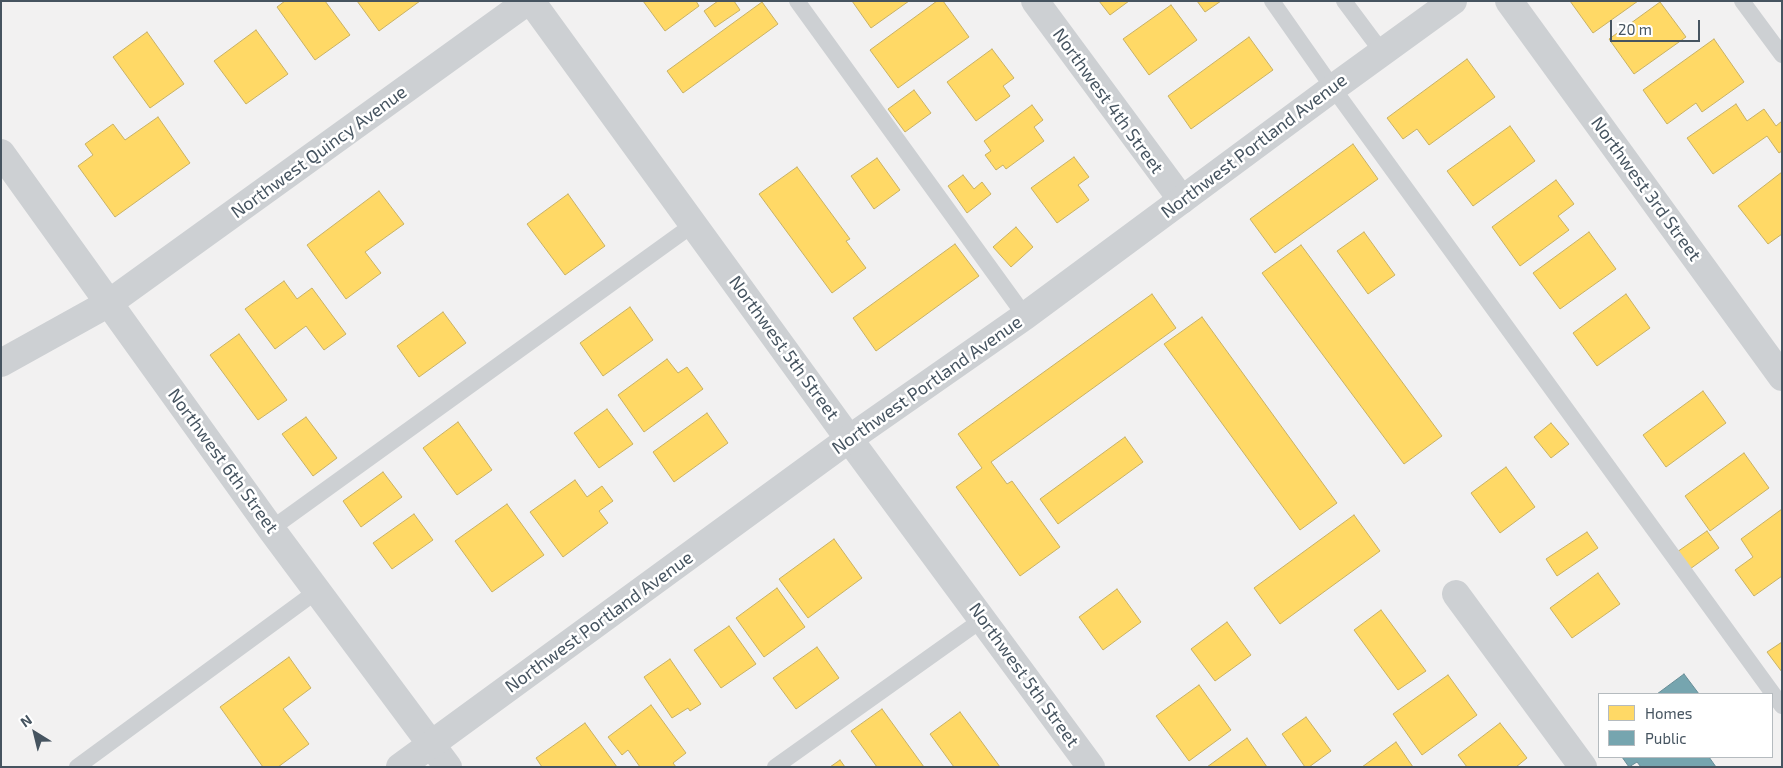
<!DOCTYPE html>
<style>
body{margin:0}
#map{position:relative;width:1783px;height:768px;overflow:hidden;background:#f2f1f1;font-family:"Exo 2",sans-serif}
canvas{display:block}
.frame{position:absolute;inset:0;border:2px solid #465460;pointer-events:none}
.legend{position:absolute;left:1598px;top:693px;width:175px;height:65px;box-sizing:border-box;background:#fff;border:1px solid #b5bbbf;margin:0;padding:6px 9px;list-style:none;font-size:15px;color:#465460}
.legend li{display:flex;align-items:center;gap:10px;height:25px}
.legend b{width:25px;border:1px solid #b5bbbf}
.north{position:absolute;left:10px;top:708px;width:50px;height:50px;-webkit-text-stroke:4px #fff;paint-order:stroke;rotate:324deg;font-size:14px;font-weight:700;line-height:20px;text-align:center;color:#465460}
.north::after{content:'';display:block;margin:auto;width:18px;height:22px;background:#465460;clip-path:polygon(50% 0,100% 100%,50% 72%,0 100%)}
.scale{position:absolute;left:1610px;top:20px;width:90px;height:22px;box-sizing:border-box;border:2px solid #465460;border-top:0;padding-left:6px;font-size:15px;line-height:18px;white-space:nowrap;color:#465460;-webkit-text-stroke:4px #fff;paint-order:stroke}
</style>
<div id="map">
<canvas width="1783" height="768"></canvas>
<div class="frame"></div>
<ul class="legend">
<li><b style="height:14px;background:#ffd966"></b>Homes</li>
<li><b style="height:14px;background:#76a5af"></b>Public</li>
</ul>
<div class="north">N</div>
<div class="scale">20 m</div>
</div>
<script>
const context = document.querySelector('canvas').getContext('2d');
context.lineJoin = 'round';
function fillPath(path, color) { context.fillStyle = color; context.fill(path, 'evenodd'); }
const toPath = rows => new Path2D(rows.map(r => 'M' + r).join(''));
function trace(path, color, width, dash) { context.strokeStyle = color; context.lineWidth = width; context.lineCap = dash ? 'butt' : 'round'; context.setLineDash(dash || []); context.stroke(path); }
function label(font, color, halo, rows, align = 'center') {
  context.font = font + ' "Exo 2",sans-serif'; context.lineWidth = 5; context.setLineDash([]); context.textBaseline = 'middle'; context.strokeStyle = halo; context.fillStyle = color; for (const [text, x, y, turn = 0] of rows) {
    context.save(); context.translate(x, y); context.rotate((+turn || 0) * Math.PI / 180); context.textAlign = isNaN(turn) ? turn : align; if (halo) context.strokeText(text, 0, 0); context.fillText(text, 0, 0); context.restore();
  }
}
const homes = toPath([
 [285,1,325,1,350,35,315,60,277,7,285,1],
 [357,1,420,1,379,31,357,1],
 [643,1,696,1,699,6,665,31,643,1],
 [718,1,734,1,740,10,715,27,704,11,718,1],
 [852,1,909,1,871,28,852,1],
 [937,1,943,1,969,37,898,88,870,50,937,1],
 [1099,1,1129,1,1110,15,1099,1],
 [1197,1,1221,1,1205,12,1197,1],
 [1570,1,1638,1,1593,33,1570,1],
 [762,2,778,24,683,93,667,71,762,2],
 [1660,2,1686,37,1634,74,1609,39,1660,2],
 [1171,5,1197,40,1149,75,1123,39,1171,5],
 [256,30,288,74,246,104,214,61,256,30],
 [147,32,184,84,150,108,113,57,147,32],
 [1249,37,1273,70,1191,129,1168,96,1249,37],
 [1714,39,1744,82,1702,112,1696,103,1667,124,1643,90,1714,39],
 [992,49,1014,78,1003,86,1010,96,976,121,947,82,992,49],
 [1467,59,1495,97,1429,145,1417,129,1403,139,1387,118,1467,59],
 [914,90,931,113,905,132,888,109,914,90],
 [1736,104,1747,121,1764,109,1776,126,1782,121,1782,151,1779,153,1767,136,1713,174,1687,138,1736,104],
 [1032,105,1043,120,1034,127,1044,141,1006,169,1003,165,996,170,985,155,991,151,984,141,1032,105],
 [158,117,190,163,115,217,78,166,93,155,85,144,113,124,125,140,158,117],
 [1510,126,1535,161,1473,206,1447,171,1510,126],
 [1353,144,1378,179,1275,253,1250,219,1353,144],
 [1074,157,1089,177,1078,185,1089,200,1057,223,1031,188,1074,157],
 [877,158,900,190,874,209,851,176,877,158],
 [797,167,850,239,846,241,866,268,832,293,759,194,797,167],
 [1782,172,1782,234,1768,244,1738,206,1782,172],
 [963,175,974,189,982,182,991,194,967,213,948,186,963,175],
 [1556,180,1574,204,1558,216,1569,230,1520,266,1492,227,1556,180],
 [379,191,404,224,365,252,381,273,346,299,307,245,379,191],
 [568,194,605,246,565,275,527,224,568,194],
 [1016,227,1033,247,1011,267,993,247,1016,227],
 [1364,232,1395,275,1368,294,1337,251,1364,232],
 [1589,232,1616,269,1560,309,1533,273,1589,232],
 [955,244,979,276,876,351,853,318,955,244],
 [1301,245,1442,436,1404,464,1262,273,1301,245],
 [284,281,297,299,312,288,346,334,324,350,306,326,275,349,245,309,284,281],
 [1152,294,1176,328,991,462,1007,484,1012,481,1060,547,1020,576,956,487,982,468,958,434,1152,294],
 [1626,294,1650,328,1597,366,1573,333,1626,294],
 [630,307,653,340,603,376,580,343,630,307],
 [443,312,466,343,419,377,397,346,443,312],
 [1202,317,1337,503,1300,530,1164,344,1202,317],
 [239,334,287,400,258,420,210,355,239,334],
 [667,359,678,373,687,367,703,389,644,432,618,395,667,359],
 [1703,391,1726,423,1666,467,1643,435,1703,391],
 [607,409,633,444,599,468,574,433,607,409],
 [707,413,728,443,674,482,653,452,707,413],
 [306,417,337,458,313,476,282,434,306,417],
 [458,422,492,470,457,495,423,448,458,422],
 [1551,423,1569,444,1551,458,1534,437,1551,423],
 [1125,437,1143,462,1058,524,1040,499,1125,437],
 [1744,453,1769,488,1710,531,1685,496,1744,453],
 [1506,467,1535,507,1500,533,1471,493,1506,467],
 [383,472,402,497,361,527,343,501,383,472],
 [575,480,587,497,602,486,613,501,599,511,608,523,563,557,530,512,575,480],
 [507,504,544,555,492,592,455,541,507,504],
 [1782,509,1782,576,1754,596,1735,570,1753,557,1741,539,1782,509],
 [414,514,433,540,392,569,373,543,414,514],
 [1354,515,1380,551,1280,624,1254,588,1354,515],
 [1707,531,1719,548,1690,569,1677,552,1707,531],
 [1587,532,1598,548,1557,576,1546,559,1587,532],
 [834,539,862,578,808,618,779,579,834,539],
 [1598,573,1620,604,1572,638,1550,608,1598,573],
 [777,588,805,627,764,657,736,618,777,588],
 [1117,589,1141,622,1103,650,1079,617,1117,589],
 [1381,610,1426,671,1398,690,1354,630,1381,610],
 [1227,622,1251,655,1215,681,1191,649,1227,622],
 [729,626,756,664,721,688,694,650,729,626],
 [1782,642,1782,672,1767,652,1782,642],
 [817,647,839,678,796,709,773,678,817,647],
 [289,657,311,688,283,709,309,744,278,767,263,767,220,707,289,657],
 [670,659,701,704,690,711,688,708,672,718,644,677,670,659],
 [1448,675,1477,715,1422,755,1393,714,1448,675],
 [1199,685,1231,730,1189,761,1156,716,1199,685],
 [651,705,686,753,673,763,676,767,640,767,628,750,622,755,608,737,651,705],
 [882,709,924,767,877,767,851,731,882,709],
 [960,712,1000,767,954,767,930,734,960,712],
 [1306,717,1331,751,1309,767,1305,767,1282,734,1306,717],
 [585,723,617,767,542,767,536,758,585,723],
 [1500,723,1527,758,1516,767,1467,767,1458,755,1500,723],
 [1247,738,1267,767,1207,767,1247,738],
 [1396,742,1413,767,1362,767,1396,742],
 [840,760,845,767,830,767,840,760]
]);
const public = toPath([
 [1684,674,1699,694,1657,694,1684,674],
 [1622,757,1709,757,1716,767,1641,767,1637,762,1629,767,1622,757]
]);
const service = toPath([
 [797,1,1025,316],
 [1272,1,1333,88,1782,706],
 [1344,1,1382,52],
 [1742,1,1782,55],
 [271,529,694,224],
 [77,767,317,591],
 [775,767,983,619]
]);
const minor = toPath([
 [531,1,849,439,1091,767],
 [1035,1,1182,200],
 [1509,1,1782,377],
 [1,153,271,529,448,767],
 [1,363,109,303,528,1],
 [1456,594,1583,767]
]);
const tertiary = toPath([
 [400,767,849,439,1025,316,1333,88,1453,1]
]);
const streetNames = [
 ["Northwest 4th Street",1108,101,54],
 ["Northwest Portland Avenue",1254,146,-37],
 ["Northwest Quincy Avenue",319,152,-36],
 ["Northwest 3rd Street",1646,189,54],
 ["Northwest 5th Street",784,348,54],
 ["Northwest Portland Avenue",927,385,-35],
 ["Northwest 6th Street",223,461,54],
 ["Northwest Portland Avenue",599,622,-36],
 ["Northwest 5th Street",1024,675,54]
];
fillPath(homes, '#ffd966');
trace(homes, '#c8b164', 1);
fillPath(public, '#76a5af');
trace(public, '#688d97', 1);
trace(service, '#cdd0d3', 16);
trace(minor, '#cdd0d3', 28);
trace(tertiary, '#cdd0d3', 28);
label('18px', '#465460', '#fff', streetNames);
</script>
